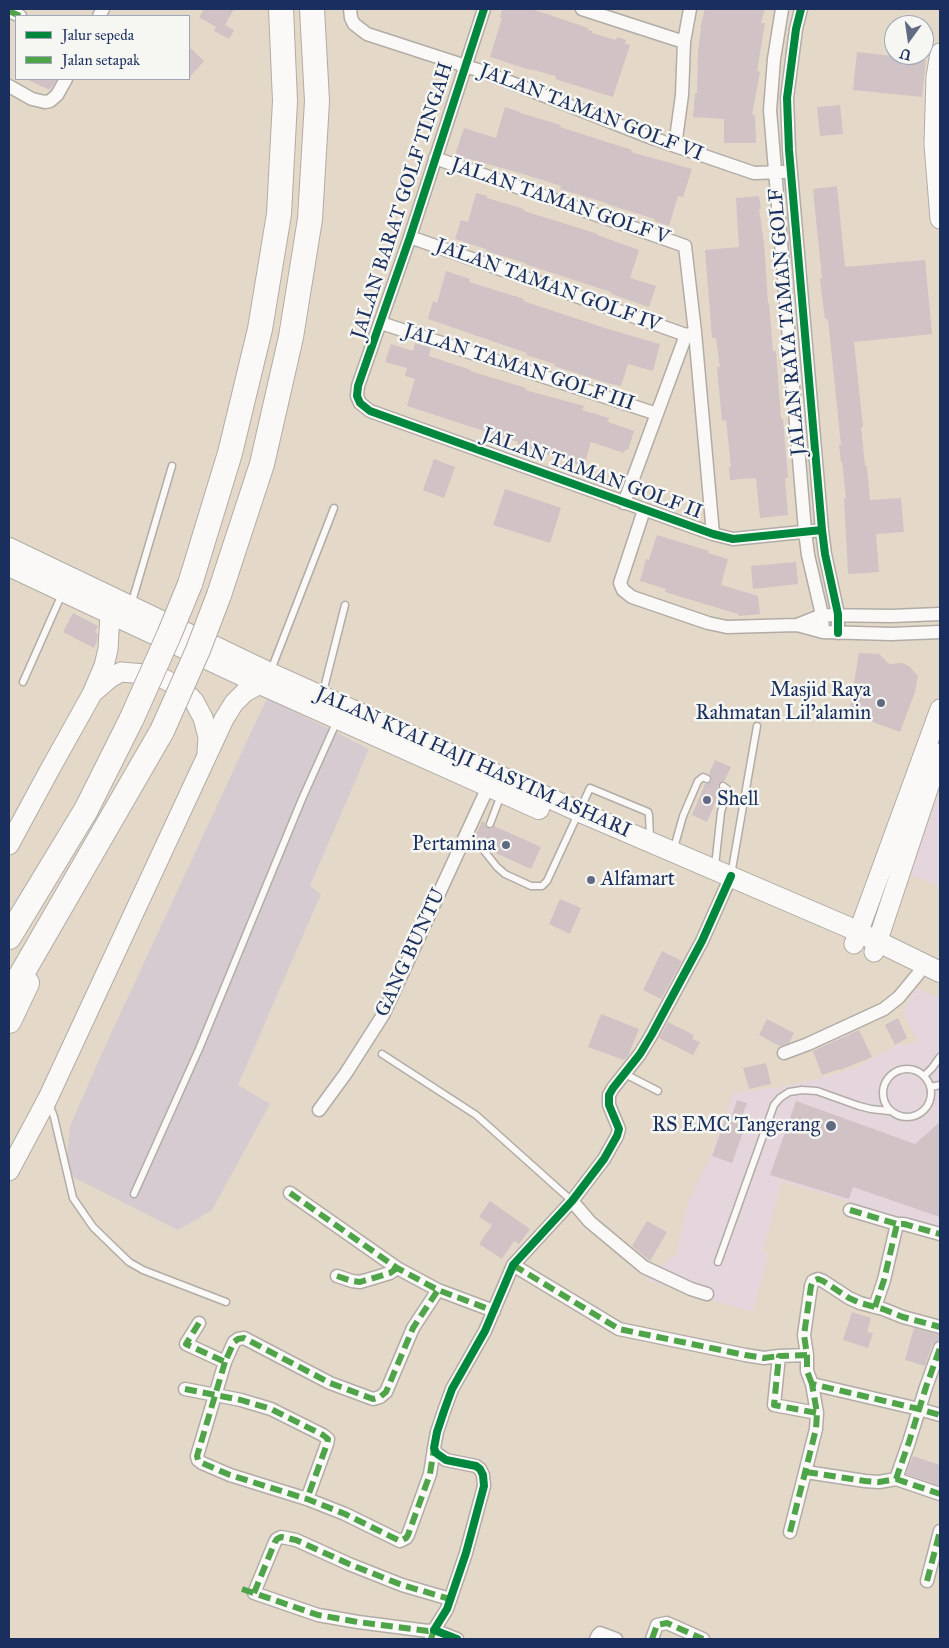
<!DOCTYPE html>
<style>
body{margin:0}
#map{position:relative;width:949px;height:1648px;overflow:hidden;background:#e4d9c8;font-family:"IM FELL Great Primer",serif}
canvas{display:block}
.frame{position:absolute;inset:0;border:10px solid #1b2f5e;pointer-events:none}
.legend{position:absolute;left:15px;top:15px;width:175px;height:65px;box-sizing:border-box;background:#f6f6f2;border:1px solid #9ea6b7;margin:0;padding:6px 9px;list-style:none;font-size:15px;color:#1b2f5e}
.legend li{display:flex;align-items:center;gap:10px;height:25px}
.legend b{width:25px;border:1px solid #9ea6b7}
.north{position:absolute;left:884px;top:15px;width:50px;height:50px;box-sizing:border-box;background:#f6f6f2;border:1px solid #9ea6b7;border-radius:50%;rotate:194deg;font-size:14px;font-weight:700;line-height:20px;text-align:center;color:#1b2f5e}
.north::after{content:'';display:block;margin:auto;width:18px;height:22px;background:#616a83;clip-path:polygon(50% 0,100% 100%,50% 72%,0 100%)}
</style>
<div id="map">
<canvas width="949" height="1648"></canvas>
<div class="frame"></div>
<ul class="legend">
<li><b style="height:6px;background:#00873e"></b>Jalur sepeda</li>
<li><b style="height:6px;background:#4fa44a"></b>Jalan setapak</li>
</ul>
<div class="north">U</div>
</div>
<script>
const context = document.querySelector('canvas').getContext('2d');
context.lineJoin = 'round';
function fillPath(path, color) { context.fillStyle = color; context.fill(path, 'evenodd'); }
const toPath = rows => new Path2D(rows.map(r => 'M' + r).join(''));
function trace(path, color, width, dash) { context.strokeStyle = color; context.lineWidth = width; context.lineCap = dash ? 'butt' : 'round'; context.setLineDash(dash || []); context.stroke(path); }
function label(font, color, halo, rows, align = 'center') {
  context.font = font + ' "IM FELL Great Primer",serif'; context.lineWidth = 5; context.setLineDash([]); context.textBaseline = 'middle'; context.strokeStyle = halo; context.fillStyle = color; for (const [text, x, y, turn = 0] of rows) {
    context.save(); context.translate(x, y); context.rotate((+turn || 0) * Math.PI / 180); context.textAlign = isNaN(turn) ? turn : align; if (halo) context.strokeText(text, 0, 0); context.fillText(text, 0, 0); context.restore();
  }
}
const built = toPath([
 [940,791,940,887,909,874],
 [915,988,940,998,940,1230,782,1181,763,1250,768,1254,753,1312,646,1280,676,1254,689,1199,710,1158,734,1093,787,1086,827,1077,857,1067,897,1045,907,1045,918,1041,903,1015]
]);
const industrial = toPath([
 [267,698,369,749,310,886,321,894,238,1085,270,1104,212,1210,178,1230,65,1173,70,1126,102,1053]
]);
const building = toPath([
 [204,9,234,9,225,25,234,30,229,39,214,31,216,27,199,17],
 [502,9,532,9,588,28,588,30,592,31,592,33,616,40,617,37,626,40,625,44,630,45,613,97,555,79,556,76,530,69,530,70,490,57,502,18,500,18],
 [705,9,765,9,761,23,765,23,757,71,760,72,752,115,755,115,756,143,724,143,724,119,693,117,695,93,697,93,698,52,701,28,700,28],
 [189,47,204,61,189,78],
 [857,52,926,60,922,97,853,90],
 [26,79,57,79,50,90],
 [840,105,843,134,820,136,817,107],
 [505,107,520,112,520,113,561,125,560,127,632,150,631,152,692,169,683,197,678,196,669,226,654,221,655,219,616,207,600,201,560,189,561,186,520,173,455,155,464,128,496,138],
 [837,186,845,267,925,260,932,334,854,342,863,427,861,427,865,466,867,466,870,500,901,498,904,532,876,534,879,572,848,574,844,498,846,498,842,462,841,462,839,445,841,445,828,319,825,319,822,296,820,278,822,278,813,189],
 [476,193,487,196,487,198,524,209,524,211,598,234,597,235,639,250,630,278,656,286,649,307,611,294,611,292,525,264,525,263,486,251,486,249,455,239,461,220,468,222],
 [759,196,761,209,759,209,764,243,768,303,769,303,773,351,776,351,781,419,783,419,788,478,785,478,788,515,760,518,756,478,730,480,729,467,731,467,726,420,722,421,719,389,717,367,720,367,716,338,712,338,705,250,739,247,736,198],
 [446,271,470,279,469,282,524,299,523,301,608,329,660,344,653,371,628,364,621,386,607,383,554,366,555,364,526,355,527,353,428,319,433,301,437,303],
 [415,343,431,348,429,356,471,370,470,371,526,388,525,390,584,406,582,410,609,418,608,422,634,431,628,450,625,450,624,453,591,442,584,466,555,458,555,457,517,444,518,442,407,406,415,379,405,376,407,368,385,362,391,344,413,351],
 [434,459,455,467,444,498,423,490],
 [505,489,561,508,550,543,493,525],
 [657,535,709,551,708,553,728,559,721,585,758,596,760,614,739,616,738,614,665,592,666,589,640,581,646,559,649,560],
 [796,562,798,584,753,589,751,566],
 [73,613,98,626,95,632,98,634,97,641,94,648,63,632],
 [859,653,879,654,889,664,902,663,909,666,918,676,915,692,900,732,849,713],
 [715,760,731,767,724,781,719,783,718,787,721,790,707,822,692,815,705,784,709,783,712,781,711,777,709,774],
 [482,821,485,822,485,825,488,828,491,829,494,826,541,847,531,869,491,851,483,843,480,842,477,845,472,843],
 [560,899,581,908,570,934,549,924],
 [662,951,682,961,661,999,643,990],
 [601,1014,639,1029,628,1056,624,1060,588,1047],
 [898,1018,907,1038,895,1045,885,1025],
 [767,1019,794,1033,789,1043,780,1046,759,1035],
 [668,1022,694,1035,692,1039,700,1042,693,1055,659,1038],
 [859,1030,872,1057,840,1070,840,1069,822,1075,813,1051],
 [766,1063,771,1084,749,1089,743,1068],
 [737,1100,747,1103,739,1124,745,1127,732,1163,712,1156,725,1119,730,1121],
 [796,1101,915,1144,940,1122,940,1217,853,1187,849,1199,770,1175],
 [490,1201,530,1229,519,1244,514,1241,502,1259,479,1244,492,1225,479,1217],
 [647,1221,667,1232,650,1261,632,1246],
 [852,1312,871,1318,867,1332,873,1333,868,1348,843,1340],
 [914,1328,940,1335,939,1340,932,1345,925,1366,905,1360],
 [913,1456,940,1465,940,1486,906,1474]
]);
const lane = toPath([
 [131,605,172,466],
 [271,670,334,508],
 [23,682,62,594],
 [323,692,345,605],
 [490,824,501,795],
 [481,847,497,867,505,874,531,886,542,886,547,881,590,788,648,812,649,815,650,838],
 [674,848,683,816,698,781,703,777,707,779],
 [715,866,721,812,727,792,727,789,723,786],
 [731,875,757,726],
 [382,1054,476,1115,572,1201],
 '883 1093a24 24 0 1 1 48 0a24 24 0 1 1-48 0Z',
 [625,1074,658,1091],
 [924,1076,932,1068,940,1057],
 [931,1087,940,1085],
 [49,1103,54,1117,73,1198,93,1227,129,1262,143,1270,226,1302],
 [134,1194,199,1049,302,799,337,721],
 [718,1262,774,1105,780,1098,789,1092,802,1090,817,1091,859,1106,871,1109,889,1111]
]);
const street = toPath([
 [350,9,351,18,354,24,367,34,484,72,652,138,754,173,783,172],
 [484,9,410,237,358,386,357,396,360,403,370,411,713,534,733,539,822,530],
 [582,9,684,42],
 [782,9,774,59,770,110,805,531,808,555,822,615,823,632],
 [801,9,796,29,787,98,789,150,822,530,825,554,838,614,838,633],
 [9,11,20,16],
 [99,16,103,9],
 [9,86,32,99,45,102,50,101,57,95,66,79],
 [675,146,682,95,684,42,690,9],
 [435,158,685,246,695,332,713,534],
 [410,237,686,335],
 [381,323,657,414],
 [624,503,686,335,693,333],
 [644,510,620,583,623,590,632,597,708,623,727,627,797,625,823,632,891,634,940,632],
 [797,625,822,615,891,616,940,614],
 [784,1053,808,1044,884,1009,899,997,918,974],
 [319,1110,346,1073,383,1015,488,787],
 [290,1193,397,1268,438,1290,494,1311],
 [572,1201,590,1222,644,1267,691,1289,707,1294],
 [850,1210,897,1224],
 [513,1265,619,1329,745,1355,764,1358,779,1356],
 [337,1276,352,1281,360,1282,390,1273,397,1268],
 [875,1307,884,1280,897,1224,904,1224,940,1234],
 [199,1323,186,1344,225,1362,234,1342,238,1339,244,1338,330,1383,373,1399,380,1397,386,1392,413,1328,438,1290],
 [807,1355,779,1356,774,1405,817,1413],
 [225,1362,197,1456,198,1460,202,1463,230,1475,307,1499,345,1514,400,1541,406,1538,408,1535,430,1474,434,1448],
 [812,1384,807,1371,807,1355,804,1335,811,1286,813,1281,818,1279,823,1281,849,1298,860,1303,883,1309,903,1317,940,1327],
 [185,1389,241,1400,271,1409,323,1435,328,1439,327,1444,307,1499],
 [806,1472,865,1481,879,1482,896,1479,909,1442,926,1387,940,1348],
 [896,1479,940,1494],
 [790,1532,816,1429,817,1413,812,1384,919,1409,940,1415],
 [927,1581,940,1531],
 [431,1639,434,1630,428,1631,358,1622,318,1615,254,1593,275,1542,277,1539,281,1537,296,1540,349,1564,402,1585,450,1599],
 [457,1639,434,1630,447,1609,466,1553,484,1486,483,1475,480,1469,476,1466,446,1460,436,1453,434,1448,437,1432,444,1411,452,1389,485,1331,513,1265,572,1201,604,1159,617,1136,619,1129,609,1105,609,1095,613,1088,640,1054,652,1034,702,941,731,876],
 [596,1639,598,1635,600,1633,616,1639],
 [652,1639,657,1625,667,1623,703,1639]
]);
const secondary = toPath([
 [940,53,936,77,934,144,940,219],
 [95,691,110,678,121,672,145,674,164,679,181,688,194,701,203,718,208,737,207,752],
 [9,845,49,771,92,694,104,666,108,649,110,615],
 [854,944,940,709],
 [874,952,940,753],
 [9,1171,48,1098,224,719,234,703,245,692,260,684]
]);
const primary = toPath([
 [9,548,270,673,580,812,848,927,940,972],
 [9,566,260,684,539,809]
]);
const highway = toPath([
 [190,584,230,453,260,329,279,214,285,101,281,9],
 [219,595,262,464,291,337,310,219,317,101,312,9],
 [9,937,86,810,132,718],
 [9,996,162,731],
 [9,1021,27,983]
]);
const highwayBridge = toPath([
 [132,718,169,635,190,584],
 [162,731,198,650,219,595]
]);
const quiet = toPath([
 [9,11,20,16],
 [290,1193,397,1268,438,1290,494,1311],
 [850,1210,897,1224],
 [513,1265,619,1329,745,1355,764,1358,779,1356],
 [337,1276,352,1281,360,1282,390,1273,397,1268],
 [875,1307,884,1280,897,1224,904,1224,940,1234],
 [199,1323,186,1344,225,1362,234,1342,238,1339,244,1338,330,1383,373,1399,380,1397,386,1392,413,1328,438,1290],
 [807,1355,779,1356,774,1405,817,1413],
 [225,1362,197,1456,198,1460,202,1463,230,1475,307,1499,345,1514,400,1541,406,1538,408,1535,430,1474,434,1448],
 [812,1384,807,1371,807,1355,804,1335,811,1286,813,1281,818,1279,823,1281,849,1298,860,1303,883,1309,903,1317,940,1327],
 [185,1389,241,1400,271,1409,323,1435,328,1439,327,1444,307,1499],
 [806,1472,865,1481,879,1482,896,1479,909,1442,926,1387,940,1348],
 [896,1479,940,1494],
 [790,1532,816,1429,817,1413,812,1384,919,1409,940,1415],
 [927,1581,940,1531],
 [242,1589,318,1615,358,1622,428,1631,434,1630,431,1639],
 [254,1593,275,1542,277,1539,281,1537,296,1540,349,1564,402,1585,450,1599],
 [652,1639,657,1625,667,1623,703,1639]
]);
const cycleway = toPath([
 [484,9,410,237,358,386,357,396,360,403,370,411,713,534,733,539,822,530],
 [801,9,796,29,787,98,789,150,822,530,825,554,838,614,838,633],
 [457,1639,434,1630,447,1609,466,1553,484,1486,483,1475,480,1469,476,1466,446,1460,436,1453,434,1448,437,1432,444,1411,452,1389,485,1331,513,1265,572,1201,604,1159,617,1136,619,1129,609,1105,609,1095,613,1088,640,1054,652,1034,702,941,731,876]
]);
const markers = [
 [881,703,5,"#616a83"],
 [707,800,5,"#616a83"],
 [506,845,5,"#616a83"],
 [591,880,5,"#616a83"],
 [831,1126,6,"#616a83"]
];
const streetNames = [
 ["JALAN TAMAN GOLF VI",591,113,21],
 ["JALAN BARAT GOLF TINGAH",403,201,-72],
 ["JALAN TAMAN GOLF V",560,202,19],
 ["JALAN TAMAN GOLF IV",548,286,20],
 ["JALAN RAYA TAMAN GOLF",788,322,-95],
 ["JALAN TAMAN GOLF III",519,368,18],
 ["JALAN TAMAN GOLF II",592,474,20],
 ["JALAN KYAI HAJI HASYIM ASHARI",473,763,24],
 ["GANG BUNTU",411,953,-65]
];
const poiNames = [
 ["Masjid Raya",871,691],
 ["Rahmatan Lil'alamin",871,714],
 ["Shell",717,800,"left"],
 ["Pertamina",496,845],
 ["Alfamart",601,880,"left"],
 ["RS EMC Tangerang",820,1126]
];
fillPath(built, '#e5d6de');
fillPath(industrial, '#d5cbd1');
fillPath(building, '#d0c2c5');
trace(lane, '#b1aca6', 9);
trace(street, '#b1aca6', 15);
trace(secondary, '#b1aca6', 21);
trace(primary, '#b1aca6', 22);
trace(highway, '#b1aca6', 26);
trace(lane, '#fbf9f7', 6);
trace(street, '#fbf9f7', 12);
trace(secondary, '#fbf9f7', 19);
trace(primary, '#fbf9f7', 20);
trace(highway, '#fbf9f7', 24);
trace(highwayBridge, '#b1aca6', 26, []);
trace(highwayBridge, '#fbf9f7', 24);
trace(quiet, '#4fa44a', 6, [12, 6]);
trace(cycleway, '#00873e', 8);
for (const [x, y, r, color] of markers) { const dot = new Path2D(); dot.arc(x, y, r, 0, 2 * Math.PI); context.fillStyle = color; context.fill(dot); trace(dot, '#f6f6f2', 2); }
label('20px', '#1b2f5e', '#f6f6f2', streetNames);
label('20px', '#1b2f5e', '#f6f6f2', poiNames, 'right');
</script>
